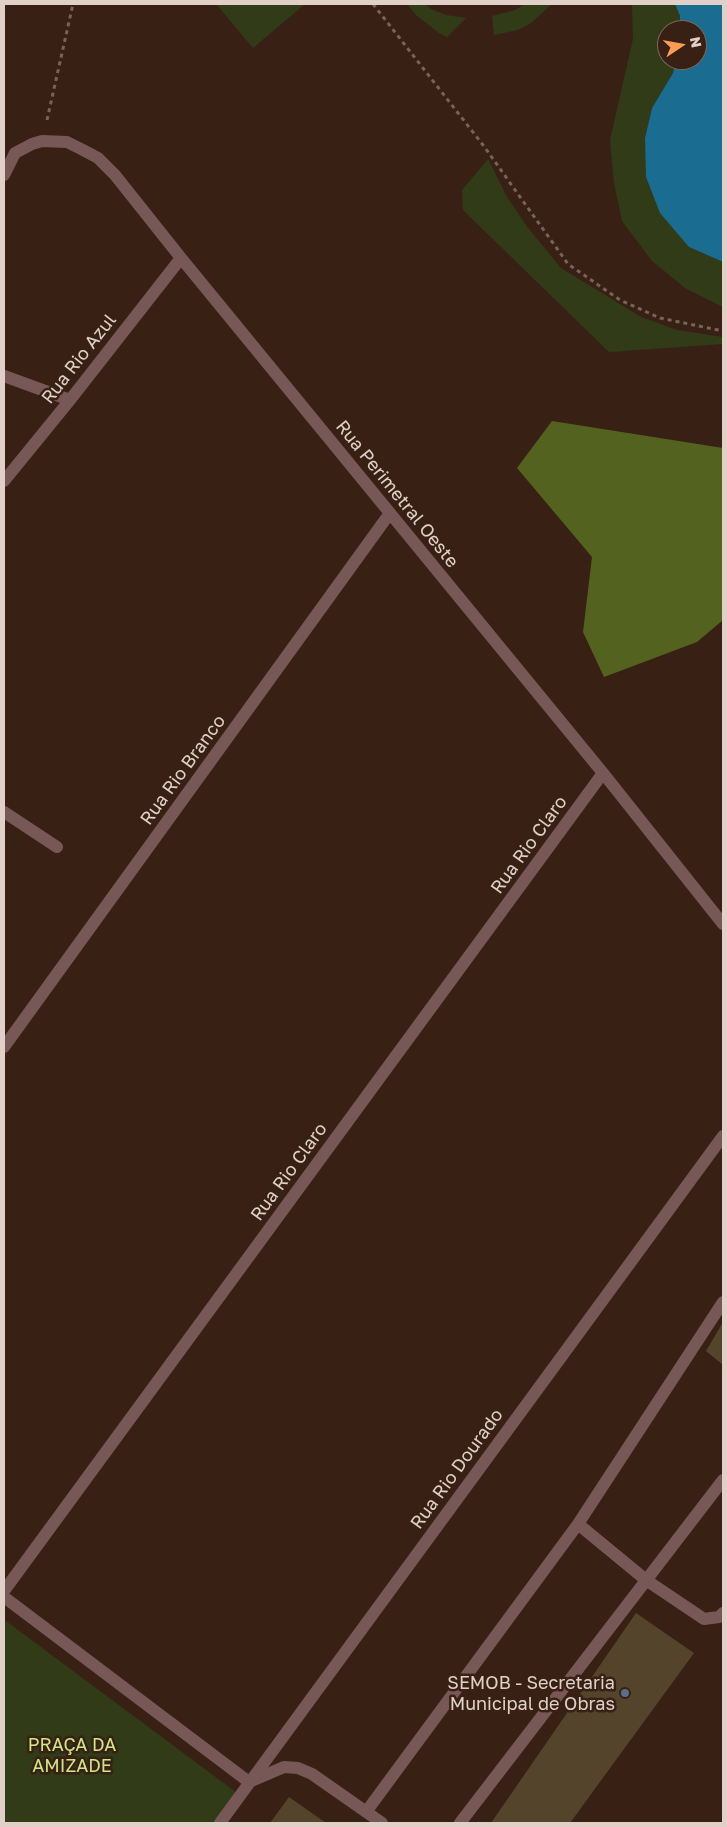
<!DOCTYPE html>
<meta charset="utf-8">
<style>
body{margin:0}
#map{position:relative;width:727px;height:1827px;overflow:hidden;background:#382114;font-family:"Golos Text",sans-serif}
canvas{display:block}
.frame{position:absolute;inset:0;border:5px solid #e0d0c8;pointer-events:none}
.north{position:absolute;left:657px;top:20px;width:50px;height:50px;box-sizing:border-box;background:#382114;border:1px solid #7b675c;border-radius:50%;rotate:78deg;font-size:14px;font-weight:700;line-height:20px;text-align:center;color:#e0d0c8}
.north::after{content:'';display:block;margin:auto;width:18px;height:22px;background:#fc9d53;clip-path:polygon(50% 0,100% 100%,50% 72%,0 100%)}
</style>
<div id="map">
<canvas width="727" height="1827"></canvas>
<div class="frame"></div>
<div class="north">N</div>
</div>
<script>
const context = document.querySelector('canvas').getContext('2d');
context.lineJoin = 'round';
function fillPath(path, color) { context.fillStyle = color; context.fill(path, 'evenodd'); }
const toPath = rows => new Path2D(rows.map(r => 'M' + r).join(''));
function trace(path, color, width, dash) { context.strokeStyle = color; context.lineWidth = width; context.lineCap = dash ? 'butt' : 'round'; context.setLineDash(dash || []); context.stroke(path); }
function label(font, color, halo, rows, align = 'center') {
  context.font = font + ' "Golos Text",sans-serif'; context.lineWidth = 5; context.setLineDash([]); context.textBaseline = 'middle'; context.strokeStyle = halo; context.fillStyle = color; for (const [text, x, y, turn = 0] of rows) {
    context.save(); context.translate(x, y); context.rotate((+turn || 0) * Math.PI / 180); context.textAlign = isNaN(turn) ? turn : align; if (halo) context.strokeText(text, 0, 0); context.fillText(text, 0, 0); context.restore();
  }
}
const green = toPath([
 [216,4,305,4,253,48],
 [407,4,425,4,431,9,446,15,466,18,447,37,439,33,416,15],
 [525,4,552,4,531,23,518,30,494,35,492,16,515,10],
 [632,4,675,4,680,16,680,30,667,30,667,60,676,60,673,73,652,108,645,138,689,247,723,262,723,307,685,288,652,261,622,221,614,183,610,140,633,39],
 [488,159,507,197,528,228,561,268,641,317,677,330,723,337,723,344,609,352,463,210,462,190],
 [6,1621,237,1793,214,1823,4,1823,4,1623]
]);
const forest = toPath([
 [552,421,723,448,723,620,697,642,604,677,583,632,592,557,517,468]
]);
const water = toPath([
 [675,4,723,4,723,262,689,247,660,213,646,177,645,138,652,108,673,73,676,60,697,60,697,30,680,30,680,16]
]);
const building = toPath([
 [723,1322,723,1365,706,1351],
 [636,1613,694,1653,570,1823,491,1823],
 [289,1797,326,1823,270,1823]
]);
const path = toPath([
 [373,4,483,145,568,264,620,300,660,318,723,331],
 [47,120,73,4]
]);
const service = toPath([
 [4,812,57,847],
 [578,1524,646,1580,704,1619,719,1617,723,1613],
 [249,1782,284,1767,298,1768,312,1774,382,1823],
 [366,1812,578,1524,723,1302],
 [460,1823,723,1480]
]);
const minor = toPath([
 [4,175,15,153,32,144,42,141,67,142,83,150,98,158,115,175,181,258,603,773,723,924],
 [4,376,70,400],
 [4,481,70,400,181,258],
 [4,1047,390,513],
 [4,1591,603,773],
 [4,1597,249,1782],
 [220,1823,723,1136]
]);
const markers = [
 [625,1693,5,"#5c6f8a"]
];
const streetNames = [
 ["Rua Rio Azul",79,359,-52],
 ["Rua Perimetral Oeste",397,494,51],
 ["Rua Rio Branco",183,770,-54],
 ["Rua Rio Claro",529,845,-54],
 ["Rua Rio Claro",289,1172,-54],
 ["Rua Rio Dourado",457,1469,-54]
];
const poiNames = [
 ["SEMOB - Secretaria",615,1683],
 ["Municipal de Obras",615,1704]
];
const parkNames = [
 ["PRAÇA DA",72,1745],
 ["AMIZADE",72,1766]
];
fillPath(green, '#323b17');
fillPath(forest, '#53631f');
fillPath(water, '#1a6c90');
fillPath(building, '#54442c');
trace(path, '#776358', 3, [4, 4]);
trace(service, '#775856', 12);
trace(minor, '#775856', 12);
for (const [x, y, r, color] of markers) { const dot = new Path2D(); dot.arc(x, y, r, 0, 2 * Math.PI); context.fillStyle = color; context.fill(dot); trace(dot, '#382114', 2); }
label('18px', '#e0d0c8', '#382114', streetNames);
label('18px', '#e0d0c8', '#382114', poiNames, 'right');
label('18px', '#cde687', '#382114', parkNames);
</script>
